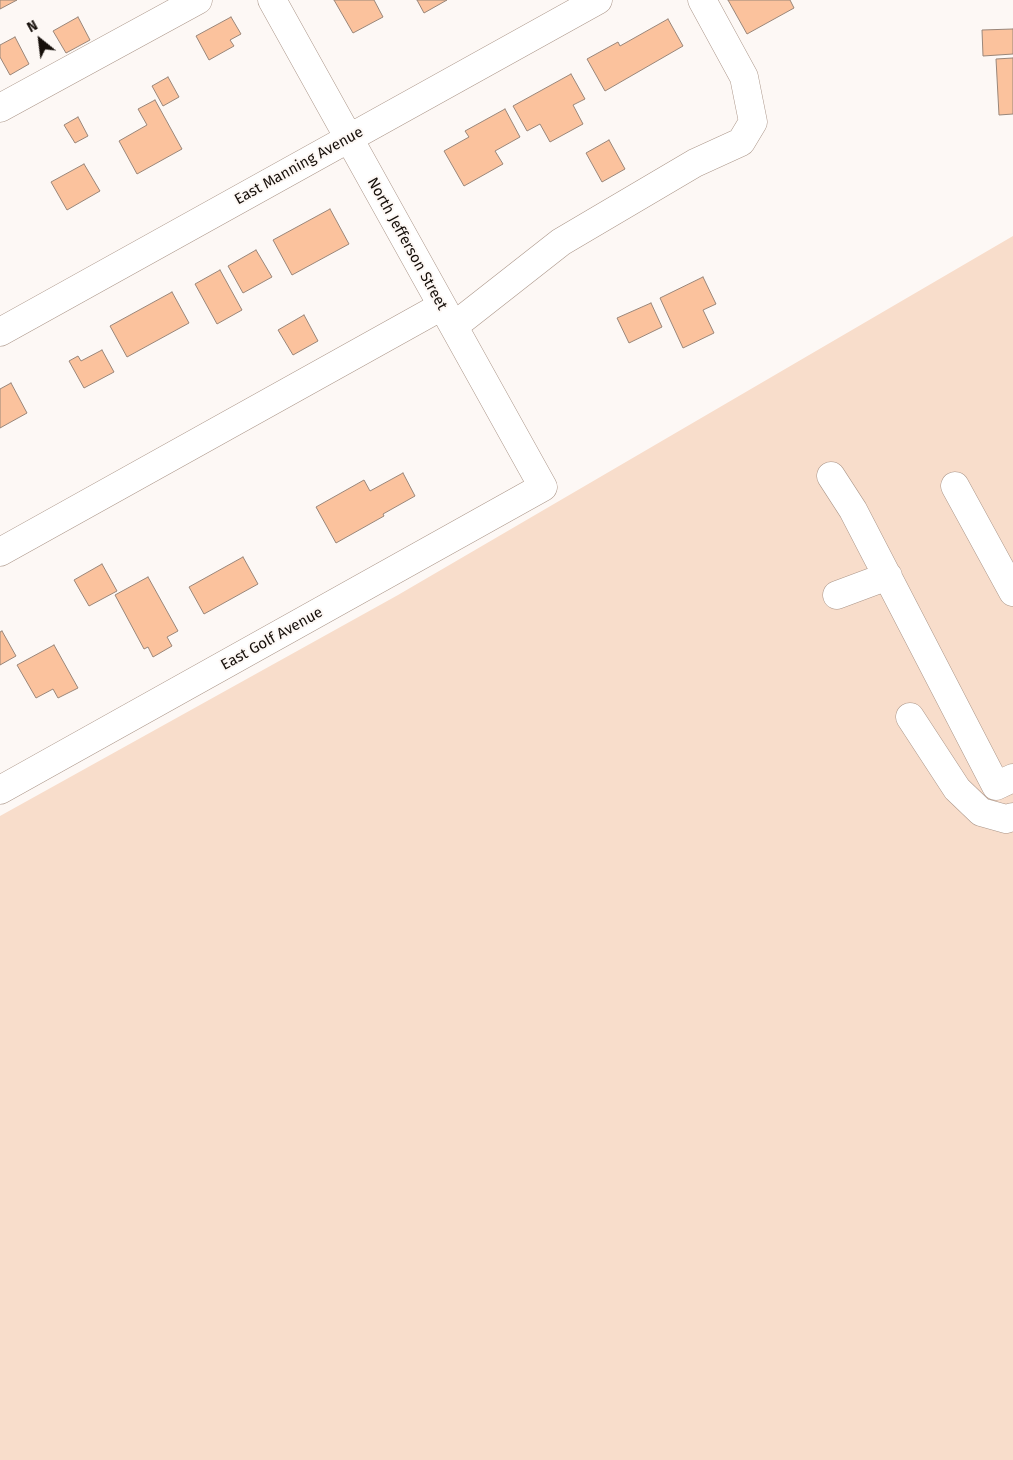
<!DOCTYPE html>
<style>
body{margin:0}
#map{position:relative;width:1013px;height:1460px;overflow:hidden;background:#fdf8f5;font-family:"Fira Sans",sans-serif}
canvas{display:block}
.north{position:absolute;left:15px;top:15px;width:50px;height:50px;-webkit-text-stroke:4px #fdf8f5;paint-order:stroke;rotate:331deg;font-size:14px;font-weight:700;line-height:20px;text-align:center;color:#160f0a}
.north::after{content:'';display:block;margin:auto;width:18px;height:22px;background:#160f0a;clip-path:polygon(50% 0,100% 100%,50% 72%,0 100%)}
</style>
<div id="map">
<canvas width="1013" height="1460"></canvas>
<div class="north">N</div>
</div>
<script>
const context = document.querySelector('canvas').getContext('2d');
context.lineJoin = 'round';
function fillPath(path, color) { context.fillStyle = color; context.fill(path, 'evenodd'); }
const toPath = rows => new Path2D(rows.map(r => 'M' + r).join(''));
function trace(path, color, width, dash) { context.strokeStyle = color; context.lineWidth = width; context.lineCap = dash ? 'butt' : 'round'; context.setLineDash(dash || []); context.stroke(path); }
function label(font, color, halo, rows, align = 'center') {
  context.font = font + ' "Fira Sans",sans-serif'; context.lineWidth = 4; context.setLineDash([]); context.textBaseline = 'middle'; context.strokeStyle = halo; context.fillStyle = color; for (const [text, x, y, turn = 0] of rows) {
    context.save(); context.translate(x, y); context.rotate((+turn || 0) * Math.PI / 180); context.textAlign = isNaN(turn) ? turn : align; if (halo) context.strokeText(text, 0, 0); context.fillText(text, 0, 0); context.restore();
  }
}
const green = toPath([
 [1013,236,1013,1460,0,1460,0,816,398,595]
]);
const building = toPath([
 [0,0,17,0,0,9,0,0],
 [334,0,374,0,383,17,353,33,334,0],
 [417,0,447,0,424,13,417,0],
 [728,0,790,0,794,8,747,34,728,0],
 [78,17,90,40,66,53,53,31,78,17],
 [231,17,241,34,230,40,234,46,209,60,196,36,231,17],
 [668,19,683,46,605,91,587,59,618,42,620,46,668,19],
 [1013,29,1013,54,983,56,982,30,1013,29],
 [15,37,29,64,10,75,0,57,0,45,15,37],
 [1013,58,1013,114,999,115,996,59,1013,58],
 [571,74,585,99,573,105,583,124,550,142,540,124,527,131,513,106,571,74],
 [168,77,179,97,163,106,152,86,168,77],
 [155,100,182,149,137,174,119,141,147,125,138,109,155,100],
 [505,109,520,137,495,151,503,164,464,186,444,151,469,137,465,131,505,109],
 [78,117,88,136,75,143,64,125,78,117],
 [609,140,625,169,602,182,586,153,609,140],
 [84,164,100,191,67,210,51,182,84,164],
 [330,209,349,244,292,275,273,240,330,209],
 [256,250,272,277,243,293,228,266,256,250],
 [220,270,242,310,217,324,195,284,220,270],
 [703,277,716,304,703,310,714,333,683,348,660,298,703,277],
 [172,292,189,323,127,357,110,326,172,292],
 [651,303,662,327,629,343,617,318,651,303],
 [304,315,318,341,293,355,278,330,304,315],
 [102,350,114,372,84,388,69,361,78,356,81,361,102,350],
 [11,383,27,413,0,428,0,389,11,383],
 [403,473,415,496,383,514,384,516,336,543,316,507,364,480,370,491,403,473],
 [243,557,258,584,204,614,189,587,243,557],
 [102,564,117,591,89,606,74,580,102,564],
 [148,577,178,631,167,637,172,646,153,657,148,647,144,649,115,595,148,577],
 [2,631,16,656,0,665,0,632,2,631],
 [54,645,78,688,58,698,53,689,36,698,17,665,54,645]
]);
const minor = toPath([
 [0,108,198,0],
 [454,326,561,242,695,163,741,142,753,122,744,77,702,0],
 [0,332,598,0],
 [831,476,853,510,996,786,1013,778],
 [955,486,1013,592],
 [0,552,442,306],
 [837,595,888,576],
 [910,717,957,789,981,812,1006,819,1013,817],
 [0,790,543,487,272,0]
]);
const streetNames = [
 ["East Manning Avenue",299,166,-29],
 ["North Jefferson Street",407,244,61],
 ["East Golf Avenue",272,639,-29]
];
fillPath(green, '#f8ddcb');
fillPath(building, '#fbc29d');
trace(building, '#9a8679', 1);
trace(minor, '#ab9689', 29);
trace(minor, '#fff', 28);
label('15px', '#160f0a', '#fdf8f5', streetNames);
</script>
